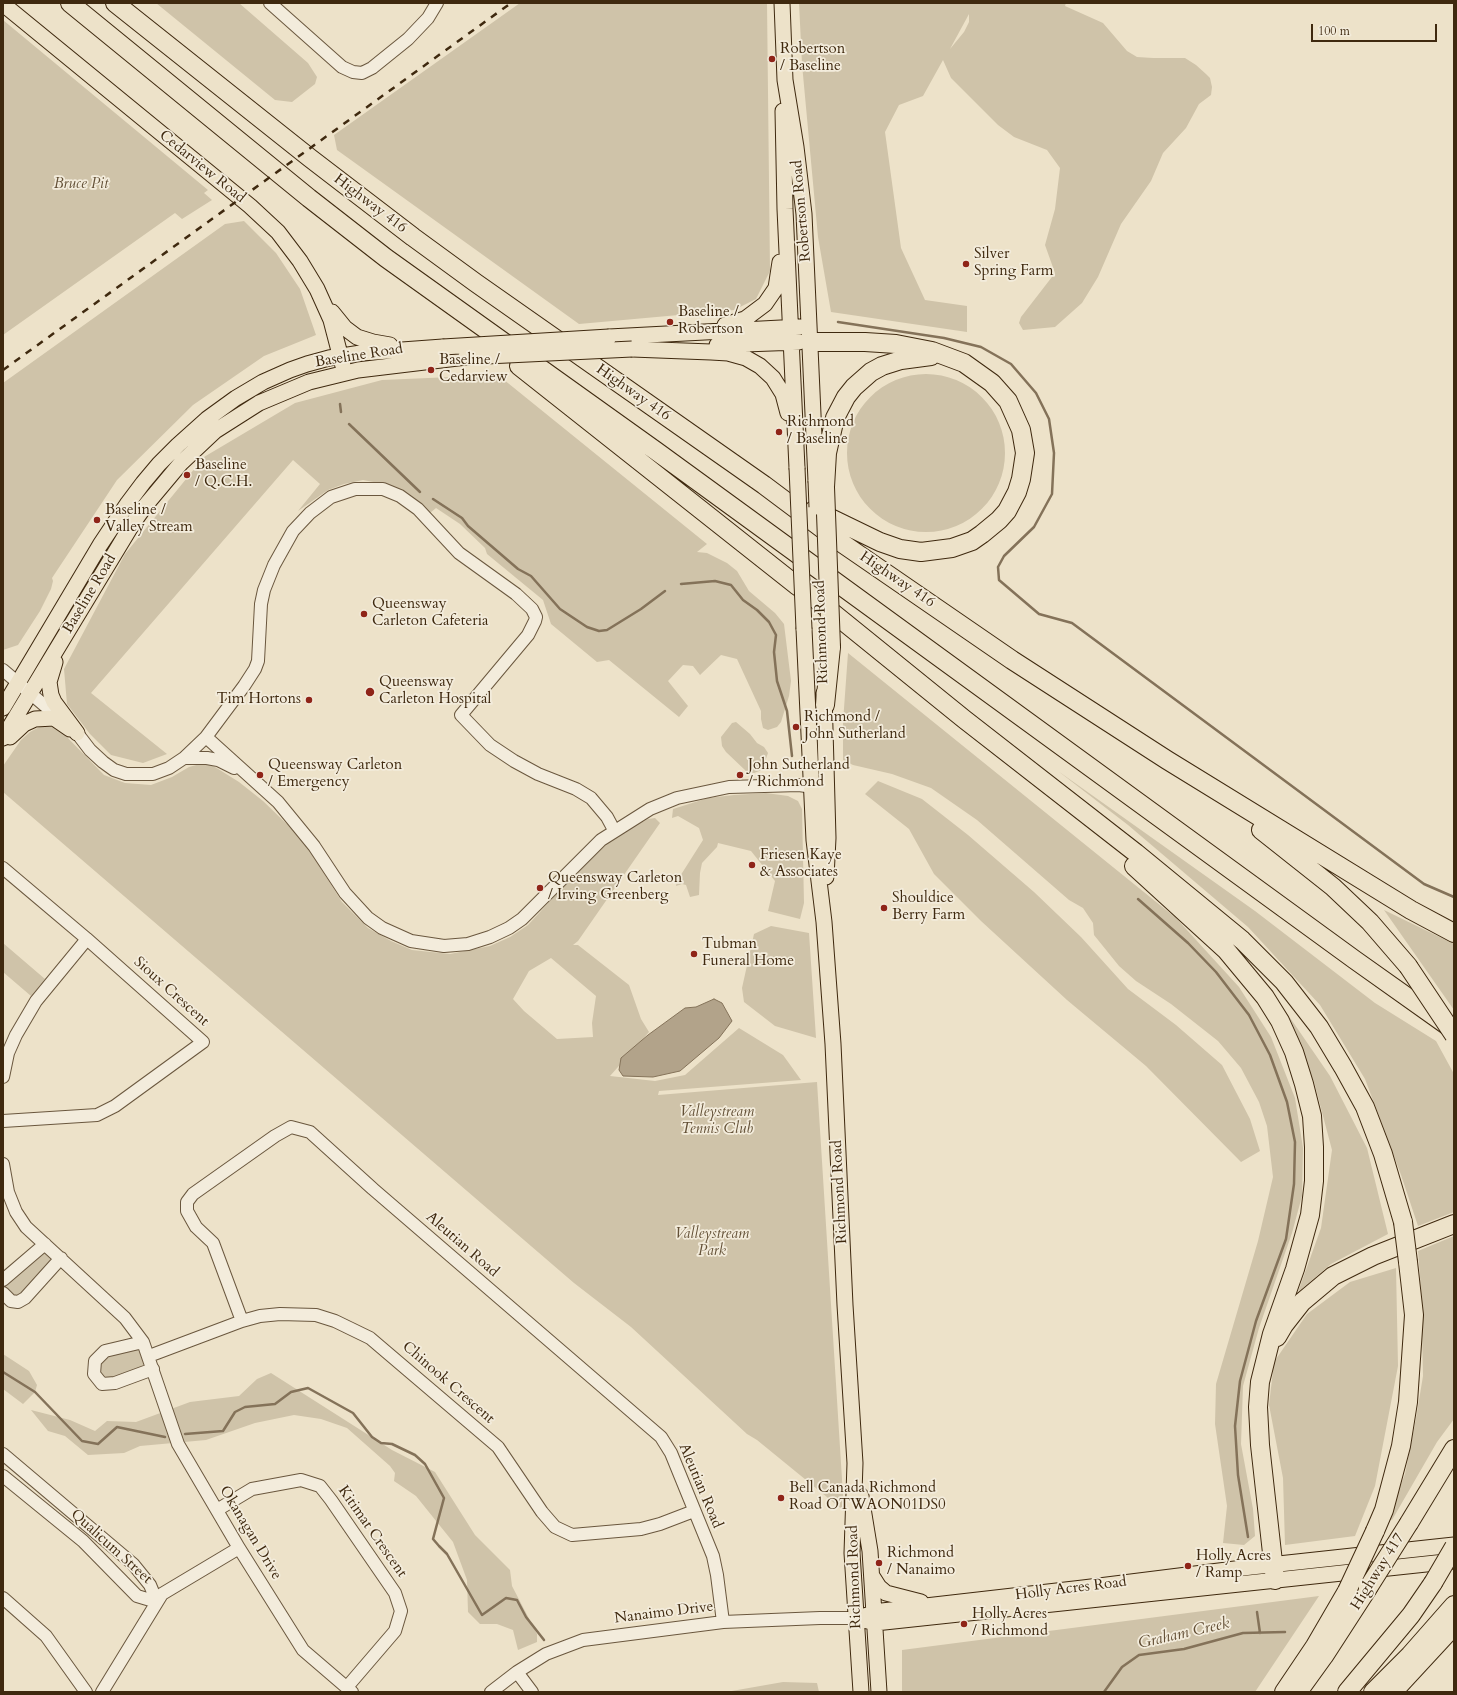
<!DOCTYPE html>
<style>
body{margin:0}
#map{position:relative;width:1457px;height:1695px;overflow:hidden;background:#ede2c9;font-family:Cardo,serif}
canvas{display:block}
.frame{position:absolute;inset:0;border:4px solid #3f290f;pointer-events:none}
.scale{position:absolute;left:1311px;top:24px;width:126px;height:18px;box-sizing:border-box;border:2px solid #3f290f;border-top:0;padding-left:5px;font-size:12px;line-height:14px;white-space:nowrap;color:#3f290f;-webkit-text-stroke:3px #f3ecdc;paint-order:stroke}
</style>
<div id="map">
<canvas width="1457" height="1695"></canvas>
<div class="frame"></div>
<div class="scale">100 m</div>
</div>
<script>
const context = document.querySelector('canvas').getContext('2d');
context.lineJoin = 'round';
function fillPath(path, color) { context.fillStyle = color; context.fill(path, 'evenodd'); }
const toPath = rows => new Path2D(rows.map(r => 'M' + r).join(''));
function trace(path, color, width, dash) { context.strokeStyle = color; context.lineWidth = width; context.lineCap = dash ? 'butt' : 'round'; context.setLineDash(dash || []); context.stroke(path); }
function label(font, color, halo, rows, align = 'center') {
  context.font = font + ' Cardo,serif'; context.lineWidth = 3.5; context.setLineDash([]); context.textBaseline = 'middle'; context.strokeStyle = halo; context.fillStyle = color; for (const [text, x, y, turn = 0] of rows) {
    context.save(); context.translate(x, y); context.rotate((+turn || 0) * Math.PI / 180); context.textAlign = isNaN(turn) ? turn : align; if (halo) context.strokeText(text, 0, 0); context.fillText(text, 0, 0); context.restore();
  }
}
const green = toPath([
 [156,3,239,3,308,63,317,77,315,84,292,102,275,100],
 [520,3,767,3,770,271,756,299,734,310,579,324,337,150,334,135],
 [799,3,1066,3,1065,6,1103,23,1127,51,1137,57,1153,58,1185,58,1196,65,1206,74,1210,78,1212,87,1211,95,1199,104,1186,128,1163,153,1151,181,1121,224,1098,277,1082,303,1055,327,1023,330,1019,323,1021,317,1055,273,1045,245,1055,209,1060,168,1047,150,1014,137,998,125,951,78,943,60,923,96,899,105,885,132,901,248,925,300,967,306,967,332,831,312,818,237,802,64],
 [969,14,969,22,964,32,950,49],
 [3,20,208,190,204,193,212,200,182,219,175,213,3,335],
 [244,221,276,253,300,289,316,335,264,356,193,405,117,480,52,578,53,581,51,589,40,611,18,645,3,650,3,383,225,224],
 '847 453a79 79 0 1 1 158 0a79 79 0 1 1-158 0Z',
 [498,375,707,544,697,552,707,553,727,563,737,571,749,591,775,613,784,624,791,681,789,696,781,722,777,727,768,730,763,728,761,719,761,711,737,659,721,655,700,675,693,666,683,665,668,681,688,706,679,717,609,660,597,662,551,624,543,600,487,554,485,548,460,524,436,508,430,513,409,494,384,484,363,480,344,484,328,490,298,511,320,484,293,460,91,693,167,754,143,763,111,755,90,734,67,704,64,669,125,554,204,457,295,403,382,380],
 [848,653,1176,918,1239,987,1271,1037,1295,1098,1303,1148,1302,1196,1292,1233,1259,1328,1243,1386,1241,1444,1253,1509,1255,1536,1244,1545,1223,1543,1227,1506,1215,1424,1216,1384,1258,1241,1273,1177,1267,1126,1259,1102,1241,1068,1218,1041,1171,1004,1136,981,1119,966,1094,935,1093,923,1083,908,1069,900,977,820,931,788,892,774,853,765,843,760,843,722],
 [736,722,750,734,757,743,764,747,768,753,762,770,754,773,746,771,726,752,722,746,721,737,732,723],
 [41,726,53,727,65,735,104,775,125,783,151,785,172,777,189,767,200,764,206,763,215,767,239,782,263,801,294,831,308,848,342,902,368,928,391,941,412,950,450,954,490,946,510,937,528,925,577,872,608,843,623,832,648,819,655,818,660,823,578,941,573,945,578,945,629,985,641,1019,649,1032,610,1076,655,1081,685,1075,739,1028,783,1055,801,1080,659,1091,658,1095,817,1082,844,1511,757,1440,747,1434,631,1327,574,1283,3,792,3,766,21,740,30,732],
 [551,958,596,996,592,1023,593,1037,557,1039,524,1011,513,999,529,971],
 [1058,771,1255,911,1375,1003,1436,1041,1454,1074,1454,1212,1418,1226,1401,1175,1365,1079,1320,1005,1248,927,1128,825],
 [878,781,922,799,968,835,1034,892,1081,937,1128,989,1176,1025,1222,1065,1250,1119,1260,1151,1241,1162,1146,1066,1067,1000,981,921,934,874,909,829,865,794],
 [766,793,788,796,798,801,802,809,804,903,800,919,768,911,775,881,751,851,718,843,717,847,702,863,700,873,699,895,690,897,686,885,682,884,676,886,677,881,703,840,699,828,678,816,672,818,673,809,708,798,734,795],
 [1384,910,1454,944,1454,1010],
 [771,926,809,933,816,1038,775,1026,744,1002,742,988,754,934],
 [3,943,45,979,31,996,3,972],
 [1282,1006,1330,1076,1367,1148,1388,1234,1331,1264,1298,1292,1321,1228,1332,1150,1314,1082],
 [1454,1236,1454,1419,1437,1442,1392,1520,1388,1518,1405,1474,1416,1418,1423,1376,1421,1290,1418,1251],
 [46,1252,50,1258,50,1264,17,1299,4,1289,5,1284,39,1253],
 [1396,1268,1398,1366,1375,1486,1355,1536,1285,1545,1283,1478,1269,1405,1274,1362,1307,1314,1350,1282],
 [134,1348,140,1349,144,1359,144,1364,139,1370,107,1380,97,1371,98,1359],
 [3,1354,29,1371,37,1385,35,1392,23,1404,3,1389],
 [271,1373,392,1450,435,1472,475,1535,510,1570,512,1586,537,1634,537,1642,518,1650,513,1630,497,1624,480,1624,468,1612,467,1580,453,1542,416,1496,394,1481,395,1473,390,1466,347,1428,321,1419,294,1415,255,1423,206,1440,140,1446,124,1453,88,1455,65,1436,48,1431,31,1410,70,1420,95,1431,107,1421,136,1422,190,1402,239,1396,257,1379],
 [1319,1596,1255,1692,902,1692,902,1650],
 [783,1682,817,1683,819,1692,726,1692]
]);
const water = toPath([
 [714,999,722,1003,732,1021,719,1038,680,1071,653,1077,623,1076,619,1070,621,1058,648,1035,685,1008,696,1007,714,999]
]);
const stream = toPath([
 [838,322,944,338,981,347,1011,364,1036,393,1049,419,1054,453,1052,494,1034,527,1004,556,998,567,999,580,1039,614,1072,623,1424,884,1454,897],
 [340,404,341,412],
 [349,424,420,492],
 [433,499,462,518,468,526,518,569,531,576,560,609,587,627,599,631,607,630,641,609,665,591],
 [681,584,715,581,731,585,743,600,757,610,769,622,776,635,774,652,777,681,787,711,792,756],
 [1138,899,1188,943,1216,972,1249,1015,1270,1055,1287,1102,1295,1142,1294,1184,1286,1239,1256,1321,1240,1381,1235,1426,1238,1475,1248,1537],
 [3,1372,35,1392,82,1441,98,1444,117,1427,165,1437],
 [185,1434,223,1431,235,1412,245,1407,275,1404,291,1392,308,1388,353,1413,372,1437,381,1443,392,1444,415,1455,425,1464,444,1498,433,1539,439,1546,447,1554,482,1615,506,1598,517,1600,526,1617,544,1640],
 [1257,1612,1260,1633],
 [1104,1692,1122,1667,1139,1655,1184,1649,1243,1633,1285,1632]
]);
const minor = toPath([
 [270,3,342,67,353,72,362,73,372,68,408,39,428,18,437,3],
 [3,670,77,733,90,750,103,762,114,770,126,774,153,774,169,768,184,758,206,737,244,686,255,669,258,661,261,604,264,590,274,565,293,531,310,513,331,497,355,489,383,489,400,496,418,509,459,553,516,594,532,609,536,617,535,621,528,635,461,715,490,745,514,761,538,774,576,789,591,798,607,817,614,830],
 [206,737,278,802,314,846,345,893,368,918,382,928,411,941,444,946,468,944,490,937,509,928,522,919,601,840,650,809,677,798,729,787,799,785,820,788],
 [184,758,207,758,218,760,234,768],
 [3,868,87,939,203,1042,115,1106,97,1115,3,1121],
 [3,1077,8,1053,16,1035,36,1001,87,939],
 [3,1164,8,1192,16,1212,26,1227,125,1318,143,1342,178,1444,239,1548,303,1650,352,1692],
 [3,1280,45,1244],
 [3,1293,11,1301,18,1302,25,1298,61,1258],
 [242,1321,213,1243,196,1227,187,1211,187,1202,193,1194,275,1136,291,1127,310,1132,373,1189,661,1437,671,1453,713,1556,717,1575,723,1622],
 [143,1342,105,1351,95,1361,94,1374,102,1384,115,1383,153,1369],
 [149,1356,242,1321,260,1316,280,1314,316,1315,335,1321,370,1338,498,1447,542,1512,555,1527,572,1535,641,1529,660,1524,694,1511],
 [3,1454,133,1564,150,1585,157,1602],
 [3,1476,83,1541,137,1596,157,1602],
 [217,1510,252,1489,301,1480,320,1486,331,1500,395,1593,401,1611,395,1631,347,1687],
 [3,1598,46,1636,86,1692],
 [517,1672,532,1692],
 [102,1692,162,1594,239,1548],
 [491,1692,517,1672,546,1654,583,1640,723,1622,820,1618,857,1618]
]);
const major = toPath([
 [782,3,785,80,796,147,804,214,816,481],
 [3,4,250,206,278,232,300,261,317,289,331,320,343,366],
 [783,111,785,209,797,468],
 [332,312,345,328,357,337,373,342,390,345],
 [725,325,745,319,765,304,776,288,780,262],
 [609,337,800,327],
 [717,345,799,342],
 [632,349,711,352,728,353,746,358,760,366,773,378,783,394,788,413],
 [804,629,814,840,824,922,833,1044,845,1305,855,1463,852,1553,861,1692],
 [55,662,49,682,51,695,54,702,77,733],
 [824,693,828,838,826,877],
 [3,708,100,545,128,503,143,483,159,464,178,445,207,419,236,398,263,382,290,370,307,364,329,358,361,353,443,347],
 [10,737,24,724,35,719,54,718,70,729],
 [3,738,133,523,145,506,181,463,215,431,259,403,309,382,358,370,466,357],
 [861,1496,870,1551,879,1692],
 [872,1576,879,1587,886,1593,921,1602],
 [857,1618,882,1611,1083,1588,1251,1567,1454,1545],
 [857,1618,875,1623,1454,1561]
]);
const highway = toPath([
 [70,3,309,198,386,258,656,451,1355,960,1448,1026],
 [115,3,310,158,413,237,476,283,764,485,836,539,1012,660,1167,760,1411,910,1454,933],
 [810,342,865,342,896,344,932,351,964,363,992,383,1008,401,1021,430,1025,453,1021,479,1017,492,1007,511,999,520,982,534,972,541,952,548,921,552,900,549,880,542,814,510],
 [519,366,796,585,812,596,964,719,1136,853,1242,940,1284,982,1319,1027,1343,1067,1365,1107,1383,1154,1403,1222],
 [825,487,827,453,835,418,846,397,854,387,871,372,882,366,901,360,931,356],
 [825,705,831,647],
 [1261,830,1333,887,1370,922,1408,966],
 [1134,866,1226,950,1265,997,1280,1021,1294,1052,1304,1084,1312,1116,1314,1147,1314,1181,1310,1215,1295,1269,1272,1334,1260,1382,1258,1407,1260,1445,1275,1580],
 [1277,1337,1284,1325,1302,1302,1333,1276,1373,1256,1454,1224],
 [1409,1523,1454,1449],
 [1375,1531,1384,1510,1401,1446,1408,1402,1414,1315,1408,1262],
 [1284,1692,1315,1646,1347,1591],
 [1298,1692,1324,1656,1368,1588],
 [1347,1692,1411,1615,1433,1583],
 [1373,1692,1410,1655,1454,1605],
 [1393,1692,1454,1626]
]);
const rail = toPath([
 [3,370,511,3]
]);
const majorBridge = toPath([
 [443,347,609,337],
 [466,357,632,349],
 [797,468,804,629],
 [816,481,817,507]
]);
const highwayBridge = toPath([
 [825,487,831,647],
 [1408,966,1454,1035],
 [1403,1222,1408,1262],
 [1433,1583,1454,1547],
 [1368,1588,1409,1523],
 [1347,1591,1375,1531]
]);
const markers = [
 [772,59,4,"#8f2418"],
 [966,264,4,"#8f2418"],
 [670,322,4,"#8f2418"],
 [431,370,4,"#8f2418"],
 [779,432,4,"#8f2418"],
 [187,475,4,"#8f2418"],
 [97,520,4,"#8f2418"],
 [364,614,4,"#8f2418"],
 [370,692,5,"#8f2418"],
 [309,700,4,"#8f2418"],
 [796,727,4,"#8f2418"],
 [260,775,4,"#8f2418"],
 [740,775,4,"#8f2418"],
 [752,865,4,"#8f2418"],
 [540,888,4,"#8f2418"],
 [884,908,4,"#8f2418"],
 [694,954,4,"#8f2418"],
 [781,1498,4,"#8f2418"],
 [879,1563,4,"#8f2418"],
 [1188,1566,4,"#8f2418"],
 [964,1624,4,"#8f2418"]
];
const poiNames = [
 ["Robertson",780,50],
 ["/ Baseline",780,67],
 ["Silver",974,255],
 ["Spring Farm",974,272],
 ["Baseline /",678,313],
 ["Robertson",678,330],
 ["Baseline /",439,361],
 ["Cedarview",439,378],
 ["Richmond",787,423],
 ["/ Baseline",787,440],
 ["Baseline",195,466],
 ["/ Q.C.H.",195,483],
 ["Baseline /",105,511],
 ["Valley Stream",105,528],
 ["Queensway",372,605],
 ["Carleton Cafeteria",372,622],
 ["Queensway",379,683],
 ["Carleton Hospital",379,700],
 ["Tim Hortons",301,700,"right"],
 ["Richmond /",804,718],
 ["John Sutherland",804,735],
 ["Queensway Carleton",268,766],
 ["/ Emergency",268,783],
 ["John Sutherland",748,766],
 ["/ Richmond",748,783],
 ["Friesen Kaye",760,856],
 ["& Associates",760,873],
 ["Queensway Carleton",548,879],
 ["/ Irving Greenberg",548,896],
 ["Shouldice",892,899],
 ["Berry Farm",892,916],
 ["Tubman",702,945],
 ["Funeral Home",702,962],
 ["Bell Canada Richmond",789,1489],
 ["Road OTWAON01DS0",789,1506],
 ["Richmond",887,1554],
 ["/ Nanaimo",887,1571],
 ["Holly Acres",1196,1557],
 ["/ Ramp",1196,1574],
 ["Holly Acres",972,1615],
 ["/ Richmond",972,1632]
];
const streetNames = [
 ["Cedarview Road",202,167,39],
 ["Highway 416",370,204,37],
 ["Robertson Road",802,211,-95],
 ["Baseline Road",359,356,-9],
 ["Highway 416",633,393,35],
 ["Highway 416",897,580,34],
 ["Baseline Road",90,594,-59],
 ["Richmond Road",822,632,-92],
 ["Sioux Crescent",171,992,42],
 ["Richmond Road",840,1192,-93],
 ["Aleutian Road",462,1245,41],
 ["Chinook Crescent",448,1383,41],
 ["Aleutian Road",700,1486,67],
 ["Kitimat Crescent",372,1532,55],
 ["Okanagan Drive",250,1533,59],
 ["Qualicum Street",111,1547,42],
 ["Highway 417",1378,1572,-58],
 ["Richmond Road",855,1577,-92],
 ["Holly Acres Road",1071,1589,-7],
 ["Nanaimo Drive",664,1613,-7]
];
const parkNames = [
 ["Bruce Pit",81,185],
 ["Valleystream",717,1113],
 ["Tennis Club",717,1130],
 ["Valleystream",712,1235],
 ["Park",712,1252]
];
const waterNames = [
 ["Graham Creek",1184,1634,-13]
];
fillPath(green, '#cfc3a9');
fillPath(water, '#b2a38a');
trace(water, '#847259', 1);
trace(stream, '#847259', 2.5);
trace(minor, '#6a573e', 14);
trace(major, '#3f290f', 17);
trace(highway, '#3f290f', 20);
trace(minor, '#f3ecdc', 12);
trace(major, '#ede2c9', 15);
trace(highway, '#ede2c9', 18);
trace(rail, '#3f290f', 2.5, [7, 7]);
trace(majorBridge, '#3f290f', 17, []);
trace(highwayBridge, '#3f290f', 20, []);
trace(majorBridge, '#ede2c9', 15);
trace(highwayBridge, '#ede2c9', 18);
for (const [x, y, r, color] of markers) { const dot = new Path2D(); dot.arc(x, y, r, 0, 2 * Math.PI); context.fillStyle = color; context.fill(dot); trace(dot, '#f3ecdc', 1.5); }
label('15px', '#3f290f', '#f3ecdc', poiNames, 'left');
label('15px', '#3f290f', '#f3ecdc', streetNames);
label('italic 15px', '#635036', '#f3ecdc', parkNames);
label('italic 16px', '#624e34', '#f3ecdc', waterNames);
</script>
